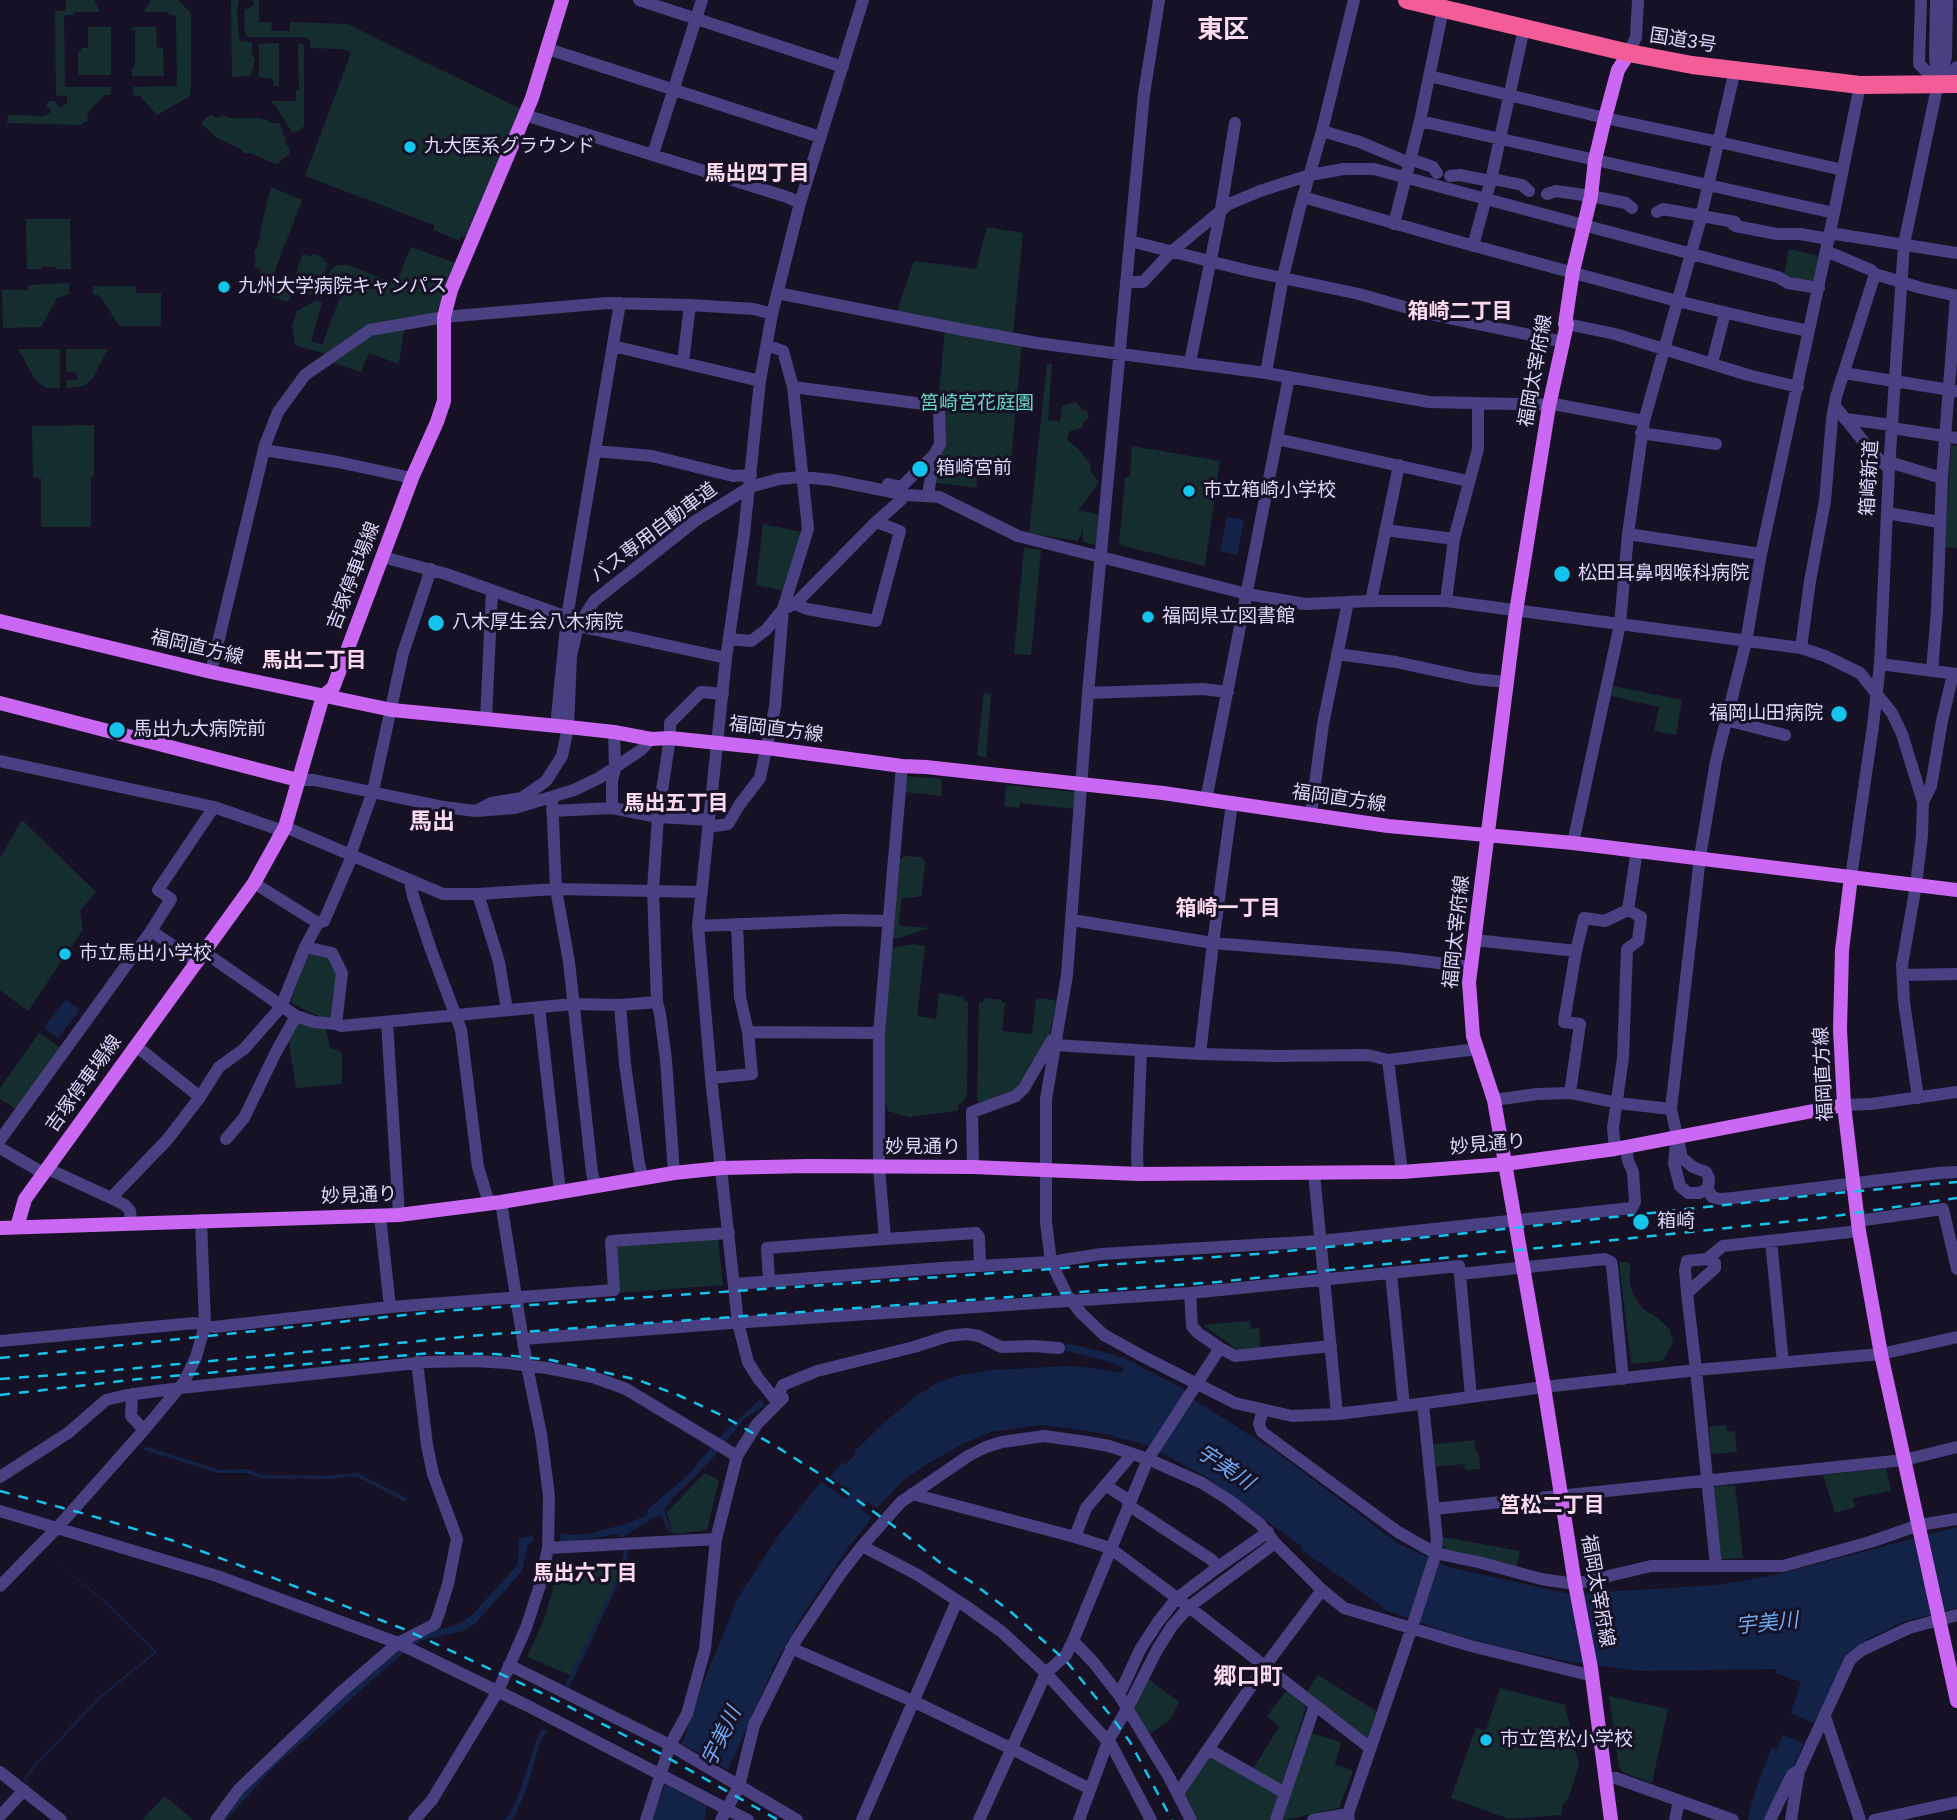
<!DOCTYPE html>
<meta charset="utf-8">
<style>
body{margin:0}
canvas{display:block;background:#161125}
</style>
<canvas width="1957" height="1820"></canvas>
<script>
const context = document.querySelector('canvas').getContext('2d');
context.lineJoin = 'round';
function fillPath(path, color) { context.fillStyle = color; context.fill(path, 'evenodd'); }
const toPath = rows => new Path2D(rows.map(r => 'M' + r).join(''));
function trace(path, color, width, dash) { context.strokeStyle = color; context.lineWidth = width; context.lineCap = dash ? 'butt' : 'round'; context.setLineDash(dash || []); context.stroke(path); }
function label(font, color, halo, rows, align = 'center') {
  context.font = font + ' Arial,"Noto Sans JP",sans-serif'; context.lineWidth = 6; context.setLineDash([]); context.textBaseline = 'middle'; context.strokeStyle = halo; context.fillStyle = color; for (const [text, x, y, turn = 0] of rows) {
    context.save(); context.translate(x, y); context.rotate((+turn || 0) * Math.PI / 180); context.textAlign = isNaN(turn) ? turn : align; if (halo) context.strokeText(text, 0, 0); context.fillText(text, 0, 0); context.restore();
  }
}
const green = toPath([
 [66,0,94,0,100,12,74,12,74,15,64,15,65,87,111,87,111,95,105,95,91,109,87,115,88,120,81,125,7,123,8,115,45,116,51,112,51,108,48,108,46,104,49,101,54,101,61,108,67,103,67,96,63,95,61,97,56,95,55,11,65,11],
 [151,0,178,0,191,13,191,86,190,96,157,115,140,96,133,95,133,87,177,86,176,16,169,15,168,12,144,12],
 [231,0,239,0,237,9,239,38,241,41,252,42,252,54,255,60,251,76,232,77],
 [253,0,259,0,259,22,271,22,272,31,290,31,290,22,347,24,521,109,468,236,460,237,460,241,434,230,434,225,305,176,351,53,342,49,311,48,310,40,304,37,248,37,245,32,244,14,245,10,254,5],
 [88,27,111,27,111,75,78,75,78,51,81,51,81,48,88,48],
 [132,27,156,27,157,47,163,48,164,76,132,76,132,68,135,67,135,30,132,30],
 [279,43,279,86,274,86,273,79,259,77,259,44],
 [298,43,303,44,304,47,304,126,299,131,292,133,278,109,271,101,296,101,296,90,299,90],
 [212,115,217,118,223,115,228,118,257,118,267,120,271,123,279,123,282,129,282,133,286,138,285,143,290,149,289,155,282,159,279,163,275,164,250,153,244,153,241,149,217,138,201,123,208,116],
 [271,187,302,200,269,286,288,293,303,254,311,257,313,253,324,258,323,260,328,263,320,283,315,281,311,295,293,291,288,302,257,291,260,269,254,267,256,258,254,253,260,238,260,232],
 [26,219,70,219,71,269,56,269,56,267,42,267,42,269,27,269],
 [987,227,1023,233,1013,334,897,311,914,261,976,269],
 [411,247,458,264,437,311,430,316,364,327,326,354,295,345,292,326,297,311,317,300,322,303,311,341,322,345,344,287,326,279,330,271,337,265,348,265,396,284],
 [1789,249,1820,256,1814,285,1784,275],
 [69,283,69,294,57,298,41,327,3,328,2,290,28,290,28,285],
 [136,286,136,293,161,293,161,326,119,326,103,300,98,295,93,294,93,286],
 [404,330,399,364,369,353,361,372,331,362,372,336],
 [945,331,1022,342,1010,470,979,466,976,488,930,482],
 [18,349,60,349,60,388,47,388,40,384,34,378],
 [66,349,108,349,92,379,84,386,66,388,66,380,76,380,78,377,75,372,66,372],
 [1047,364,1052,364,1048,420,1060,421,1062,406,1075,402,1081,407,1081,410,1087,411,1089,418,1084,421,1082,428,1070,431,1067,440,1078,449,1091,465,1090,471,1099,482,1078,511,1090,512,1098,515,1096,545,1083,542,1083,529,1078,541,1029,533],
 [94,425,94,477,91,477,91,527,41,527,41,478,33,477,32,426],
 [1951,445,1957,446,1957,548,1945,547],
 [1132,446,1220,461,1205,566,1119,545,1125,478,1130,477],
 [763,524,802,532,786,591,756,585],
 [1024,548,1041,550,1031,655,1014,654],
 [1613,686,1682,700,1676,735,1654,731,1659,707,1611,696],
 [984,692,991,694,986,758,977,755],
 [907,776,942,779,941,796,905,792],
 [1006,785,1076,792,1074,809,1020,803,1019,808,1004,806],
 [22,820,96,892,80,911,83,929,28,1011,0,990,0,858],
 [904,856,921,857,925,862,922,895,917,897,903,898,901,901,899,924,901,926,929,928,900,938,893,938,900,860],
 [913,944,925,946,917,1016,936,1019,939,993,964,997,964,1001,968,1002,967,1093,964,1101,958,1105,958,1110,956,1111,909,1117,888,1111,883,1095,884,1037,892,948],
 [314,954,331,955,339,973,334,1018,326,1019,311,1013,291,1002,307,955],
 [984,998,1002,1000,1002,1003,1005,1003,1002,1031,1032,1034,1036,1000,1039,998,1054,1000,1056,1003,1047,1046,1010,1096,986,1104,979,1103,977,1100,979,1002,983,1003],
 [300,1022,325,1025,330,1048,338,1050,342,1054,342,1084,296,1088,288,1037],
 [39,1033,62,1049,18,1110,0,1099,0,1088],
 [715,1238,718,1240,723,1285,619,1293,616,1247,619,1245],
 [1619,1262,1628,1262,1631,1268,1629,1279,1632,1292,1642,1308,1659,1319,1670,1330,1673,1342,1663,1361,1631,1364],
 [1250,1321,1251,1329,1259,1328,1261,1348,1238,1350,1203,1325],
 [1726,1425,1727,1432,1735,1431,1737,1452,1711,1454,1709,1427],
 [1474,1440,1476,1452,1479,1453,1480,1469,1465,1470,1464,1464,1434,1467,1431,1445],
 [1886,1468,1891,1491,1853,1498,1855,1507,1835,1513,1823,1475],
 [705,1473,719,1480,707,1530,673,1534,667,1512],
 [1735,1485,1743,1558,1720,1559,1712,1487],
 [1442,1537,1520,1551,1516,1569,1444,1550],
 [557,1563,622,1567,573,1676,527,1657,543,1622,552,1593],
 [1318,1675,1376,1711,1367,1739,1306,1693],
 [1148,1679,1179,1702,1169,1721,1148,1735,1131,1710],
 [1500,1688,1565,1705,1579,1765,1568,1799,1563,1804,1561,1815,1509,1819,1451,1798,1476,1728,1486,1730],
 [1287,1690,1306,1707,1281,1786,1253,1769,1279,1727,1267,1716],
 [1609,1696,1668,1709,1652,1783,1622,1772,1619,1767],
 [1311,1733,1341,1742,1335,1764,1353,1771,1339,1808,1284,1820,1282,1817],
 [1211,1755,1279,1796,1273,1820,1194,1820,1183,1793],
 [165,1796,193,1820,142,1820]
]);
const water = toPath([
 [1227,517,1244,520,1237,555,1220,551],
 [66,999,80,1010,58,1038,44,1027],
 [1066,1343,1108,1353,1126,1359,1184,1389,1196,1401,1275,1451,1397,1543,1448,1567,1569,1594,1719,1585,1779,1574,1957,1527,1957,1608,1902,1622,1868,1639,1849,1655,1836,1685,1813,1723,1791,1713,1801,1682,1775,1673,1777,1669,1641,1671,1576,1663,1501,1647,1450,1633,1383,1609,1380,1605,1302,1550,1300,1545,1203,1475,1146,1445,1105,1434,1061,1427,1039,1425,992,1432,966,1442,924,1466,903,1481,877,1508,830,1477,842,1463,844,1465,855,1455,854,1452,884,1423,916,1396,939,1382,957,1376,991,1370,1071,1366,1100,1369,1121,1373,1124,1368,1107,1361,1064,1350],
 [760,1399,765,1405,744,1419,712,1459,674,1497,664,1510,672,1532,670,1533,660,1514,621,1538,617,1534,573,1542,560,1541,561,1533,572,1535,587,1534,626,1524,648,1515,647,1510,688,1475,719,1438],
 [145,1446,218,1470,248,1469,262,1475,326,1476,357,1473,407,1498,405,1502,356,1476,327,1479,261,1478,246,1473,218,1473,144,1450],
 [821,1482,872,1517,848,1548,806,1610,777,1659,728,1770,707,1806,704,1820,651,1820,682,1744,704,1681,738,1598,778,1536],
 [533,1535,533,1541,528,1544,522,1571,476,1623,463,1631,426,1639,410,1647,273,1768,226,1820,218,1820,240,1791,392,1652,433,1630,447,1628,462,1622,472,1615,518,1564,519,1539],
 [625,1548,629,1548,623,1573,569,1688,565,1686,619,1574],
 [47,1555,104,1600,157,1652,101,1698,35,1767,26,1780,29,1782,28,1783,23,1780,33,1766,99,1697,154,1652,103,1601],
 [542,1729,547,1731,540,1743,526,1790,515,1816,511,1820,504,1820,510,1814,521,1788,536,1741],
 [1783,1735,1804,1744,1767,1820,1747,1820,1759,1780,1772,1747,1777,1750]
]);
const pier = toPath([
 [682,1744,728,1770,707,1806,665,1784]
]);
const river = toPath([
 [839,1524,872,1479]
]);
const minor = toPath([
 [639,0,843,67],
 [1159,0,1144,94,1130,241,1088,693,1067,975,1046,1099,1046,1222,1051,1262,1067,1295,1081,1313,1104,1335,1142,1356,1235,1403,1292,1416,1337,1414,1404,1406,1544,1387,1696,1370,1881,1354,1957,1337],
 [1921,0,1919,64,1938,83],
 [1936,0,1935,58,1938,80],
 [548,49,820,137],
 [1629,53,1636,37,1638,0],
 [1429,76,1605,118,1719,142,1843,170],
 [1939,83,1957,67],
 [525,115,787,197,800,203],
 [1420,121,1834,213],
 [1322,131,1360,142,1407,162,1413,160,1433,167,1437,173],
 [653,154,702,0],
 [1450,176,1460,175,1485,180,1498,180,1522,185,1529,191],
 [1547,194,1556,191,1591,196,1626,203,1632,208],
 [1303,197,1449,239,1677,301,1770,323,1809,331],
 [1657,212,1663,209,1735,222],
 [1729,221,1735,226,1777,234,1800,234,1823,238,1836,234,1957,253],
 [1394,224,1420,121,1443,9],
 [1130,241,1245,270,1359,294,1429,314,1564,342],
 [1473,246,1491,180,1524,28],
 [1826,251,1871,270,1875,274,1921,288,1957,296],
 [1126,282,1143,282,1171,252,1229,204,1260,191,1310,175,1344,169,1374,169,1778,277,1788,283,1819,288],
 [777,293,964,330,1037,343,1266,373,1429,402,1559,405,1644,421],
 [1567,324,1615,334,1748,375,1798,387],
 [613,346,760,381],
 [683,362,690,305],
 [1190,362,1221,209,1235,123],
 [1712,363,1725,313],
 [1266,373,1283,277,1299,211,1322,131,1354,0],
 [1844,373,1957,391],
 [793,387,939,406,940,444,934,455],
 [1835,406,1872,452,1889,469],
 [1845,419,1892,425],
 [1892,428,1957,438],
 [1641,433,1716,444],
 [1277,439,1468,481],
 [264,450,338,462,412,478],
 [595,451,652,456,733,476,751,475],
 [1889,462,1942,478],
 [888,484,901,487,934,455,929,489],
 [1887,513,1939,522],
 [1385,530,1454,539],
 [1628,534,1761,554],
 [383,557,446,574,567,617,578,626,726,658],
 [1371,601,1399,465],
 [1446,601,1454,539,1478,449,1478,404],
 [795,604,807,609,876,621,900,531,876,522],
 [730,639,751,641,766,630,783,609,795,604,876,522,901,500],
 [1801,648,1810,581,1825,501,1832,419,1836,397,1875,274],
 [1337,654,1396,662,1475,679,1506,682],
 [1880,664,1957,674],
 [1932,671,1937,611,1942,478,1956,296],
 [211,672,265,445,278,412,305,375,370,330,444,317,608,303,690,305,754,309,772,314],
 [1088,693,1203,689,1228,692],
 [486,719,492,590],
 [1726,720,1785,735],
 [556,726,567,617,620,303],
 [0,761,214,807,283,831],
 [298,780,314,780,444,807,476,811,515,808,574,790,599,778,641,750,651,739],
 [552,798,556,889,569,962,592,1173,596,1187],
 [1206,800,1289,377],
 [1923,802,1931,786,1942,721,1953,674],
 [612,808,612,780,615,769,614,732],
 [476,811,491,803,522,798,546,781,562,756,568,727,571,656,578,626,594,601,695,521,750,487,779,479,802,477,832,480,907,495,939,497,1018,536,1247,594,1305,604,1371,601,1446,601,1801,648,1825,656,1860,673,1892,713,1902,734,1923,802,1922,835,1916,885,1902,965,1904,1002,1918,1098],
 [552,811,612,808,658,817,709,820],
 [1311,814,1323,724,1348,602],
 [285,827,443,894,478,894,556,889,702,892],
 [708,827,728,824,740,804,760,778,775,707,783,609,808,529,793,387,783,351,767,345],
 [1573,843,1620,624,1628,534,1644,421,1699,225,1735,70],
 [1851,877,1873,726,1880,664,1889,469,1904,244,1938,83,1946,57,1947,0],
 [410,881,413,896,431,950,461,1030,478,1167,489,1203],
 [254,883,318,923],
 [478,894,499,962,507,1010],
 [1072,920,1213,943,1232,803],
 [737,924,740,997,748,1032],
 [698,926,842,920,888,921],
 [151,931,171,899,158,890,214,807],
 [1475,940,1576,951,1564,1022,1580,1024,1570,1093],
 [305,947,332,953,342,973,336,1024],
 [1576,951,1584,918,1605,921,1628,910],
 [204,952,296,1016,314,1022,336,1024,341,1026,573,1004,620,1005,657,1002],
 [1903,975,1957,974],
 [620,1005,625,1064,639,1164,643,1179],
 [539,1007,560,1192],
 [387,1022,399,1215],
 [1055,1045,1200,1054,1274,1056,1368,1055,1388,1060,1477,1049],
 [136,1046,200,1097,219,1067,244,1049,281,1007,305,947,318,923,324,921,350,861,352,850,373,791,403,653,431,569],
 [1200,1054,1213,943,1398,958,1471,967],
 [1388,1060,1402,1172],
 [711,1078,752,1074,748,1032,879,1033],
 [1494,1100,1537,1094,1570,1093,1618,1103,1671,1109],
 [1844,1105,1871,1104,1957,1092],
 [1677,1136,1674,1163,1680,1186,1688,1193,1699,1193,1708,1189,1709,1178,1706,1172,1693,1167,1682,1158,1671,1109,1700,857,1716,761,1746,642,1761,554,1834,213,1860,85],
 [226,1139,244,1118,276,1052,296,1016],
 [0,1140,151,931,189,956,195,964],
 [0,1148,43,1173],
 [1615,1149,1613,1128,1623,1058,1627,949,1638,941,1641,917,1628,910,1637,850],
 [973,1167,972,1112,1016,1096,1024,1088,1052,1040],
 [46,1168,111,1198],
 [674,1173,666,1060,660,1014,657,1002,653,890,658,817,670,738,670,723,701,692,723,694],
 [1314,1173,1337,1414],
 [1138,1174,1137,1154,1141,1051],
 [1708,1189,1712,1197,1720,1199,1733,1198,1939,1173,1957,1172],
 [380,1216,390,1307],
 [1857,1221,1943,1209,1957,1269],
 [131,1222,130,1211,125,1205,111,1198,167,1140,200,1097],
 [885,1239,879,1167,879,1033,902,766],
 [1771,1241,1783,1363],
 [1391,1273,1404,1406],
 [1460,1274,1471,1397],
 [769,1280,767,1248,885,1239,976,1233,979,1237,980,1265],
 [735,1284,941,1268,1051,1262,1101,1254,1321,1241,1632,1208,1635,1202,1633,1172,1628,1161,1626,1147],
 [1190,1293,1192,1326,1198,1333,1220,1348,1235,1356,1331,1346],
 [1687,1293,1715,1268,1715,1263,1707,1259],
 [523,1339,731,1323,1190,1293,1459,1266,1460,1274,1605,1259,1611,1262,1612,1266,1623,1379],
 [0,1341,195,1323,214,1327,390,1307,614,1290,611,1241,729,1233],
 [132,1394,131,1416,144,1430],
 [778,1403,758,1378,748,1362,738,1323,711,1078,698,926,726,658,744,534,760,381,772,314,800,203,863,0],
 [1263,1410,1259,1424,1262,1432,1398,1532,1435,1553,1482,1563,1541,1579,1575,1584,1651,1566,1783,1566,1870,1542,1919,1525,1957,1519],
 [0,1477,68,1433,106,1400,127,1395,180,1388,426,1362,474,1361,507,1363,547,1368,593,1377,626,1389,737,1456],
 [1105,1485,1130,1501],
 [912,1494,1075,1537,1110,1548,1189,1607,1370,1748],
 [1128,1505,1212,1560,1218,1567],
 [1434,1509,1904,1460,1957,1447],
 [0,1511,217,1576,398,1643,528,1706,748,1820],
 [1075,1537,1086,1508,1132,1454],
 [862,1546,901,1502,968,1456,986,1447,1002,1442,1044,1436,1087,1442,1109,1446,1148,1459,1202,1483,1229,1500,1260,1524,1275,1543,1322,1590,1344,1608,1471,1646,1593,1676],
 [548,1548,716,1539],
 [1716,1566,1696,1370,1687,1293,1685,1270,1687,1261,1707,1259,1723,1246,1859,1231],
 [0,1586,57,1528,144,1430,184,1382,196,1357,205,1325,201,1220],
 [1073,1641,1094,1663,1119,1695,1169,1777,1191,1820],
 [791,1648,915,1702,1012,1749,1090,1789],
 [509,1665,670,1745,797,1820],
 [1119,1695,1141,1648,1158,1622,1176,1599,1218,1567,1268,1532],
 [1825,1717,1860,1820],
 [1208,1749,1285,1793],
 [0,1772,61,1820],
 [1606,1778,1616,1778,1733,1820],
 [1178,1793,1265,1666,1322,1590],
 [0,1816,24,1790],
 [216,1820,239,1789,340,1693,398,1643,435,1624,439,1613,448,1584,457,1539,433,1474,427,1445,417,1362],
 [414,1820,432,1800,498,1691,526,1628,540,1585,548,1548,549,1496,541,1434,527,1366,501,1202],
 [646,1820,670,1745,687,1714,705,1649,716,1539,737,1456,757,1424,783,1398,779,1393,783,1385,817,1371,914,1347,948,1336,966,1334,979,1336,1001,1347,1033,1346,1059,1348],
 [721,1820,739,1786,754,1725,796,1640,841,1573,862,1546,918,1575,967,1607,1002,1632,1046,1673,1112,1746,1151,1820],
 [862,1820,957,1601],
 [979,1820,1046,1673,1066,1655,1073,1641,1148,1459,1220,1348],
 [1079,1820,1108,1741,1127,1709,1157,1650,1172,1626,1189,1607,1275,1543],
 [1276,1820,1315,1705],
 [1313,1820,1348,1814],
 [1349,1820,1348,1814,1412,1627,1435,1556,1437,1540,1423,1404],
 [1675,1820,1679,1801],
 [1770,1820,1792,1775,1800,1769,1850,1660,1862,1650,1909,1628,1957,1615],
 [1791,1820,1799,1770],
 [1874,1820,1957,1802]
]);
const major = toPath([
 [0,621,211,672,392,710,568,727,614,732,651,739,670,738,767,748,902,766,926,767,1163,793,1388,826,1573,843,1957,890],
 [0,703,298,780],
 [1851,877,1842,950,1840,1029,1844,1105,1859,1231,1881,1354,1957,1701],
 [17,1227,25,1199,254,883,285,827,323,696,333,688,412,478,437,422,444,401,444,317,451,290,532,98,562,0],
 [0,1228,399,1215,501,1202,674,1173,722,1168,808,1166,973,1167,1138,1174,1402,1172,1505,1164,1615,1149,1844,1105],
 [1611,1820,1591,1668,1575,1584,1544,1387,1494,1100,1473,1036,1469,982,1515,618,1549,406,1567,324,1565,324,1573,271,1591,196,1595,160,1605,118,1618,70,1629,53]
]);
const highway = toPath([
 [1407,0,1629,53,1692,65,1860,85,1957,84]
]);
const rail = toPath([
 [0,1358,443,1311,940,1277,1256,1254,1458,1234,1816,1195,1957,1182],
 [0,1379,106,1371,482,1335,1218,1282,1821,1218,1957,1198],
 [0,1395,139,1379,431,1353,496,1354,551,1360,638,1380,678,1395,723,1416,777,1447,826,1478,902,1532,943,1565,970,1581,1011,1612,1066,1661,1111,1716,1130,1742,1172,1820],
 [0,1491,89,1515,174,1541,271,1577,406,1630,550,1697,661,1754,778,1820]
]);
const markers = [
 [410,147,7,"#14c4ec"],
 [224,287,7,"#14c4ec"],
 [920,469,9,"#14c4ec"],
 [1189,491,7,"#14c4ec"],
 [1562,574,9,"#14c4ec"],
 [1148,617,7,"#14c4ec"],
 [436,623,9,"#14c4ec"],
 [1839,714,9,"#14c4ec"],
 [117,730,9,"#14c4ec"],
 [65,954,7,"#14c4ec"],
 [1641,1222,9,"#14c4ec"],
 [1486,1740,7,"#14c4ec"]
];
const streetNames = [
 ["国道3号",1683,41,9],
 ["福岡太宰府線",1536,371,-80],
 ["箱崎新道",1870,478,-87],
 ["バス専用自動車道",654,533,-37],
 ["吉塚停車場線",354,576,-69],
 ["福岡直方線",197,648,13],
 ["福岡直方線",776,730,7],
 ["福岡直方線",1339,799,8],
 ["福岡太宰府線",1457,932,-84],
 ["福岡直方線",1824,1074,-93],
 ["吉塚停車場線",84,1084,-54],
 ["妙見通り",1488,1145,-5],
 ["妙見通り",923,1148],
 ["妙見通り",359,1196,-2],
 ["福岡太宰府線",1597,1591,80]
];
const poiNames = [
 ["九大医系グラウンド",424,147],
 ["九州大学病院キャンパス",238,287],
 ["箱崎宮前",936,469],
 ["市立箱崎小学校",1203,491],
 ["松田耳鼻咽喉科病院",1578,574],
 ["福岡県立図書館",1162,617],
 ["八木厚生会八木病院",452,623],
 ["福岡山田病院",1823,714,"right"],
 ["馬出九大病院前",133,730],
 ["市立馬出小学校",79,954],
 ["箱崎",1657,1222],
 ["市立筥松小学校",1500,1740]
];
const parkNames = [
 ["筥崎宮花庭園",977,404]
];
const neighbourhoodNames = [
 ["馬出四丁目",757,174],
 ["箱崎二丁目",1460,312],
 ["馬出二丁目",314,661],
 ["馬出五丁目",676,804],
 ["箱崎一丁目",1228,909],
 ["筥松二丁目",1552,1506],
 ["馬出六丁目",585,1574]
];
const waterNames = [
 ["宇美川",1225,1468,34],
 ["宇美川",1767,1624,-6],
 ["宇美川",722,1737,-64]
];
const quarterNames = [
 ["馬出",432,823],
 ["郷口町",1248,1678]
];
const districtNames = [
 ["東区",1223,31]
];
fillPath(green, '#152d2e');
fillPath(water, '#132247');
fillPath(pier, '#161125');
trace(river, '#132247', 18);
trace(minor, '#484080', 12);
trace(major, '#cb68f3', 14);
trace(highway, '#f25d98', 18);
trace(rail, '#14c4ec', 2.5, [10, 9]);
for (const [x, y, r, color] of markers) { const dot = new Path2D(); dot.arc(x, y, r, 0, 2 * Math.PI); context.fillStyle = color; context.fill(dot); trace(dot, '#161125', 2.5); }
label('19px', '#dfd8fc', '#161125', streetNames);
label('19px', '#dfd8fc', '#161125', poiNames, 'left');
label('19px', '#6ad7c5', '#161125', parkNames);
label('bold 21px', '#fcdaed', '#161125', neighbourhoodNames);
label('italic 21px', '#6faaf3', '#161125', waterNames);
label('bold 23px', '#fcdaed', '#161125', quarterNames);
label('bold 26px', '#fcdaed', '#161125', districtNames);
</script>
